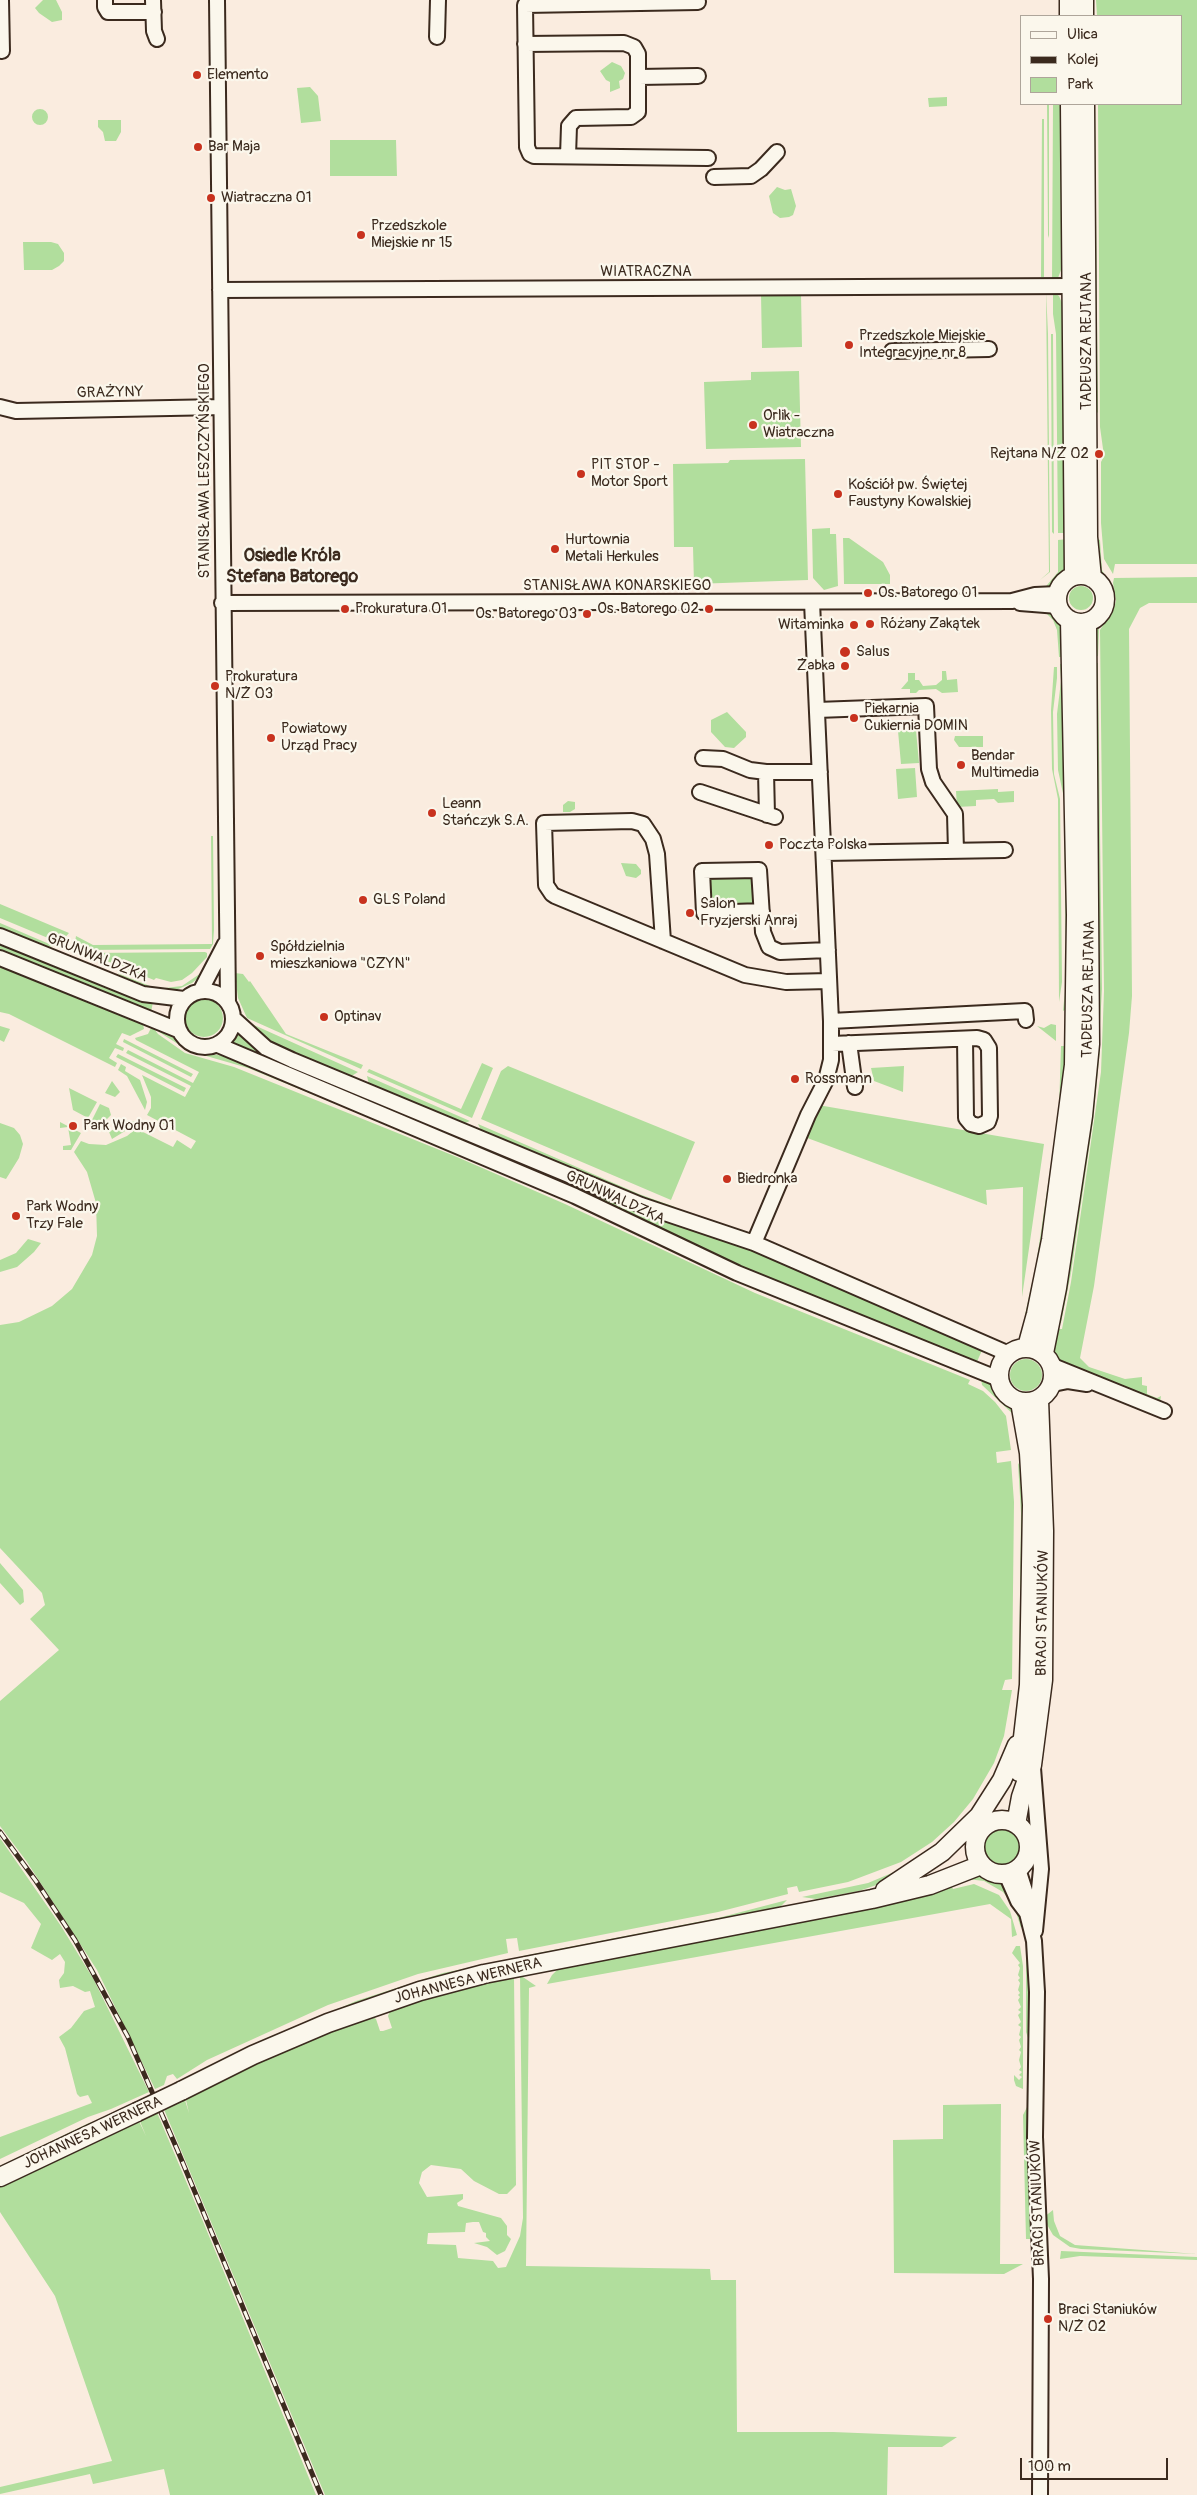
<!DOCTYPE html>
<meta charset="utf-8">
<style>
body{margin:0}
#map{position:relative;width:1197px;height:2495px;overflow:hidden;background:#faecdf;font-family:Pangolin,sans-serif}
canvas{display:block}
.legend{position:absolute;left:1020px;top:15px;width:162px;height:90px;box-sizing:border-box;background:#fbf7ec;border:1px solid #aea59a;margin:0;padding:6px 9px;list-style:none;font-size:15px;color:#3b2a1e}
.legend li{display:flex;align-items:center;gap:10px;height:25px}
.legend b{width:25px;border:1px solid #aea59a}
.scale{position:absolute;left:1020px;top:2458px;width:148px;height:22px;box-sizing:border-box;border:2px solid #3b2a1e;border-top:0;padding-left:6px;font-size:15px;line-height:18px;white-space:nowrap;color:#3b2a1e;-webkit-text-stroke:4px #fbf7ec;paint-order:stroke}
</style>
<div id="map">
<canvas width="1197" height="2495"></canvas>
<ul class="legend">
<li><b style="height:6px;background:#fbf7ec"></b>Ulica</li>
<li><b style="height:6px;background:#3b2a1e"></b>Kolej</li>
<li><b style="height:14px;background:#b1de9d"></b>Park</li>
</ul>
<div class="scale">100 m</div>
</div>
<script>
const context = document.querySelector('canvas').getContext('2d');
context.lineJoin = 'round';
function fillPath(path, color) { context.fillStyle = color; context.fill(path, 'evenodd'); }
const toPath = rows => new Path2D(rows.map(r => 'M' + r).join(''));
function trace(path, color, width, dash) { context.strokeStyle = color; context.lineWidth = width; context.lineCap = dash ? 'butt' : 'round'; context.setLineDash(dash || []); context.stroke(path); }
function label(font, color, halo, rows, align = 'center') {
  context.font = font + ' Pangolin,sans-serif'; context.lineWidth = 4.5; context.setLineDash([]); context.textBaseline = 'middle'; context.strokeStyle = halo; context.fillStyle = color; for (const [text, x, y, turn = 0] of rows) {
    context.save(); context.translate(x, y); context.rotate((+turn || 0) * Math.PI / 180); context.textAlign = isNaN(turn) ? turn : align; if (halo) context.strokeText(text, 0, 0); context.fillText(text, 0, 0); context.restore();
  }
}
const green = toPath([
 [43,0,56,0,62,12,62,20,52,22,39,13,35,8],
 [1096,0,1197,0,1197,564,1115,564,1113,574,1104,559,1101,523,1101,462,1104,456,1100,427,1098,104,1181,104,1181,16,1097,16],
 [612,62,621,66,625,73,623,79,619,81,620,88,610,92,610,82,606,80,600,71],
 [310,87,318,96,321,121,301,123,297,88],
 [947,97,947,106,929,107,928,98],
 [1047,104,1049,104,1049,238,1048,235],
 [1053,104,1065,104,1065,165,1061,209,1061,270,1058,278,1052,282],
 [1090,104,1095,104,1098,412,1096,414],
 '32 117a8 8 0 1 1 16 0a8 8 0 1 1-16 0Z',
 [1042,119,1044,119,1044,277,1041,277],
 [98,120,121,120,121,132,116,141,105,141,103,132,98,127],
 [330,140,396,140,397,176,330,176],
 [777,187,785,190,791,189,796,206,793,215,789,217,780,218,773,213,769,196],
 [23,242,51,242,58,244,64,253,64,261,59,266,52,270,24,270],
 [1046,291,1048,334,1050,572,1040,580,1049,572],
 [1053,292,1059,296,1062,303,1062,396,1067,439,1068,533,1058,533,1056,334,1053,314],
 [761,294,801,294,802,347,762,348],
 [1051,334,1053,334,1054,534,1052,532],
 [799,371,801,447,706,449,704,382,751,380,751,372],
 [805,459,808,580,694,584,693,547,674,547,673,464,728,463,730,460],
 [830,528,830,534,836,534,838,586,824,590,813,578,812,529],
 [843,538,849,538,883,562,890,575,890,584,844,584],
 [1095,538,1100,540,1102,570,1111,586,1114,599,1110,613,1099,628,1098,656,1093,657,1094,635,1109,611,1112,598,1108,585,1098,567],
 [1068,539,1064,571,1053,585,1042,591,1058,572,1058,540],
 [1197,577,1197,603,1149,603,1140,608,1129,629,1132,996,1129,1033,1094,1286,1080,1358,1089,1367,1125,1379,1142,1377,1142,1385,1147,1386,1147,1394,1157,1398,1161,1396,1160,1402,1057,1361,1052,1354,1055,1329,1062,1329,1071,1282,1101,1072,1104,991,1100,630,1114,608,1116,601,1113,583,1114,578],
 '1069 598a12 12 0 1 1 24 0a12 12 0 1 1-24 0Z',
 [1043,610,1055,615,1061,623,1066,657,1059,657,1057,630,1053,620],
 [1067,663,1069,1007,1063,1011,1066,981,1064,798,1058,770,1057,714,1061,681,1060,664],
 [1093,663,1098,663,1098,671,1102,989,1099,1042,1096,1042],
 [1054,667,1057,667,1057,678,1053,712,1054,774,1060,799,1062,982,1059,1002,1058,799,1052,769,1051,710],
 [942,671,946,671,947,680,957,679,958,692,942,693,936,689,919,690,916,693,910,693,910,689,901,689,908,681,908,673,915,673,915,680,919,680,923,686,936,685,942,680],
 [727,712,746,732,746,737,734,748,725,747,711,732,711,720],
 [916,730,919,763,901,764,898,731],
 [955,736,983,736,983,747,959,747,954,740],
 [915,768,917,797,898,799,896,769],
 [998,789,998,792,1014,791,1014,802,998,803,994,799,976,800,976,806,957,807,956,791],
 [568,801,575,802,575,809,570,812,563,812,563,805],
 [211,836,213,836,214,930,213,944,210,949,81,950,74,948,76,936,93,945,212,944],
 [621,863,636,864,641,870,641,874,636,878,626,876],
 [713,874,754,874,758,906,717,908,706,881],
 [0,904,69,933,60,943,0,918],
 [0,923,54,946,46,947,0,930],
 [0,941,153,1002,151,1012,0,952],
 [205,952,207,953,207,957,192,973,182,980,171,982,156,978,154,980,87,953],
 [0,967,138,1022,143,1024,144,1029,130,1036,122,1033,116,1044,124,1048,123,1051,115,1048,109,1058,117,1063,115,1067,9,1014,0,1012],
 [204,971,202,975,192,983,176,990,165,992,165,988,182,986],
 [117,973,150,986,154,991,136,985],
 [235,973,243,974,249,982,250,981,286,1034,363,1065,361,1069,247,1018,238,998],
 '185 1018a19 19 0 1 1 38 0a19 19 0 1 1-38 0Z',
 [247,1021,254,1025,358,1072,350,1077,277,1046,269,1042],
 [1051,1024,1056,1025,1056,1041,1037,1026,1044,1028],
 [0,1026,10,1029,4,1042,0,1040],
 [152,1026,158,1034,185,1053,234,1067,457,1157,565,1204,755,1293,970,1380,968,1384,983,1391,995,1402,1006,1416,1011,1450,996,1452,997,1463,1011,1461,1014,1502,1012,1679,1005,1680,1002,1690,1012,1690,1004,1736,994,1763,973,1799,954,1822,932,1842,901,1862,848,1882,799,1892,797,1886,787,1888,788,1894,718,1912,519,1951,517,1938,506,1939,508,1953,418,1974,328,2005,207,2060,177,2079,173,2074,167,2076,164,2085,155,2089,97,1970,27,1862,0,1826,0,1701,59,1650,30,1619,45,1605,42,1593,0,1548,0,1325,19,1322,52,1306,72,1289,92,1255,97,1236,96,1203,87,1172,74,1152,81,1141,89,1144,106,1145,127,1136,143,1123,146,1124,143,1132,173,1147,177,1140,191,1149,196,1141,147,1115,151,1108,151,1097,142,1075,185,1097,191,1086,126,1053,128,1050,193,1083,199,1072,136,1040,135,1038,148,1034],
 [157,1027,169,1032,177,1042,189,1050,229,1057,474,1157,972,1374,971,1376,735,1280,592,1212,473,1160,248,1068,189,1051,159,1032],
 [237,1031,983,1348,976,1364,781,1285,529,1169,230,1045],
 [124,1039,193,1074,191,1077,123,1042],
 [1061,1046,1070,1046,1063,1120,1030,1317,1025,1315,1036,1265,1059,1110],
 [1095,1048,1100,1049,1093,1121,1071,1273,1061,1323,1056,1323],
 [118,1054,186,1088,184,1092,116,1057],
 [482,1063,493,1068,472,1118,367,1072,369,1069,461,1109],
 [121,1064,126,1067,125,1071,140,1080,147,1102,145,1110,127,1076,118,1070],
 [508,1066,695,1142,671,1200,481,1119,501,1071],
 [904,1066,903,1092,874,1081,871,1068],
 [367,1076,470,1121,463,1124,369,1085],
 [112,1081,120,1092,115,1097,105,1093],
 [69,1088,97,1102,88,1118,73,1110],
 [100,1104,109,1108,111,1115,105,1121,96,1122,92,1120],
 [818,1105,1044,1144,1022,1297,1023,1187,986,1190,987,1205,802,1136],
 [128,1121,140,1122,112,1139,109,1132],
 [60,1122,81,1133,71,1150,63,1150,63,1146,71,1145,68,1127,60,1128],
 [0,1123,14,1128,20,1135,23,1144,19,1158,6,1179,0,1177],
 [478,1124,639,1194,675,1207,670,1208,646,1200,482,1132],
 [28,1239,41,1243,34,1252,17,1267,0,1272,0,1260,16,1253],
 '1010 1375a16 16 0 1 1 32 0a16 16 0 1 1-32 0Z',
 [981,1378,992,1384,1001,1398,1013,1409,1016,1417,982,1385],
 [1018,1463,1024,1472,1023,1675,1019,1678,1021,1513],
 [0,1563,23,1590,24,1602,20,1605,0,1583],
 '984 1848a18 18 0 1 1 36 0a18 18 0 1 1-36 0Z',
 [0,1838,61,1926,94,1980,149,2092,111,2109,88,2117,0,2159,0,2137,92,2103,88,2095,80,2097,77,2094,65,2048,59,2037,71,2028,84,2011,95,2007,90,1991,85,1992,73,1986,60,1988,59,1980,64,1973,65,1962,60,1954,52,1960,31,1948,41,1924,24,1903,0,1892],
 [899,1870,885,1882,859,1891,816,1899,802,1897,868,1883],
 [980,1874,1003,1884,1013,1897,1021,1922,1021,1928,1014,1906,1003,1892,984,1881,967,1879],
 [948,1881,953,1889,974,1884,999,1895,1010,1911,1017,1935,1012,1937,1011,1919,990,1904,547,1984,552,1975,562,1965],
 [787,1900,781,1906,725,1922,526,1958,523,1956,718,1918],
 [1016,1946,1020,1946,1023,1966,1023,2089,1016,2086,1014,2080,1014,2075,1019,2080,1022,2077,1019,2075,1022,2072,1019,2070,1021,2067,1019,2060,1021,2052,1019,2050,1021,2047,1019,2040,1021,2037,1019,2035,1021,2027,1018,2025,1021,2022,1018,2015,1021,2012,1018,2010,1021,2007,1018,2000,1020,1997,1018,1995,1020,1993,1018,1990,1020,1983,1018,1980,1020,1978,1018,1975,1020,1968,1018,1965,1020,1963,1012,1953],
 [1026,1950,1031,1971,1029,2052,1029,2041,1026,2032],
 [507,1960,506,1962,191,2078,212,2065,356,2001,443,1973],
 [514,1975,516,2185,507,2194,499,2194,474,2181,461,2169,431,2165,422,2172,419,2183,427,2197,463,2194,463,2199,457,2203,458,2206,501,2218,507,2226,507,2235,511,2239,505,2251,497,2255,487,2247,474,2243,490,2241,486,2237,486,2233,483,2232,479,2222,473,2222,466,2223,465,2232,428,2233,427,2244,456,2245,458,2258,493,2261,498,2268,506,2267,520,2236,523,2218,520,1975,536,1986,529,1988,526,2266,710,2269,711,2280,736,2280,737,2432,833,2432,957,2437,942,2447,888,2447,887,2495,325,2495,163,2107,184,2097,189,2113,185,2096,307,2038,372,2016,376,2019,380,2031,383,2031,392,2028,388,2016,392,2006],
 [1030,2101,1033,2220,1030,2220,1030,2239,1026,2239,1023,2115],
 [1001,2104,1000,2264,1023,2264,1004,2274,894,2273,893,2140,943,2139,943,2105],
 [156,2110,202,2219,316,2495,170,2495,164,2469,93,2484,90,2474,0,2494,0,2487,112,2461,55,2296,0,2212,0,2183,138,2119,146,2136,139,2119],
 [110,2116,0,2171,0,2166,89,2123],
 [1053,2210,1054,2221,1060,2236,1075,2245,1197,2254,1081,2249,1070,2247,1053,2235,1045,2221,1044,2217],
 [1061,2251,1197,2257,1197,2260,1080,2256,1060,2259]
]);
const minor = toPath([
 [1,0,2,51],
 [105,0,105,7,108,12,154,12],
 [153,0,154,31,157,39],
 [217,0,228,1001],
 [698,2,525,5,527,147,530,154,534,156,708,158],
 [437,37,438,0],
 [525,44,624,43,634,47,638,54,638,112,631,117,576,118,569,126,568,156],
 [639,77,698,76],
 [714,177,751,176,761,169,777,152],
 [220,290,1072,286],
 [892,351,989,349],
 [0,407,16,411,221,407],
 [222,603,1012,601,1035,595,1057,594],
 [1020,603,1058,606],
 [817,710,926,706,929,769,933,782,955,814,956,851],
 [703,758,723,759,750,770,766,772,820,772],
 [766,772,767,815],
 [700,792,775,817],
 [824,853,1005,850],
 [762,911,704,913,702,871,759,870,763,932,769,947,780,952,828,950],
 [0,936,143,994,184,999],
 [663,941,657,854,653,839,643,824,632,821,544,823,546,885,552,894,555,896,745,975,786,982,829,981],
 [0,958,178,1030],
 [201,990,225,944],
 '177 1019a28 28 0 1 1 56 0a28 28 0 1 1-56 0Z',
 [234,1019,266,1048,292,1060,641,1205,754,1243,1009,1354],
 [831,1021,1025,1011,1026,1020],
 [849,1043,855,1087],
 [832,1044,977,1038,984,1040,989,1048,990,1116,988,1122,979,1126,971,1124,966,1118,965,1039],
 [218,1045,575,1196,737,1273,999,1379],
 [754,1243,808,1115,826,1080,831,1060,831,1021,812,602],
 [1053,1366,1164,1411],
 [1053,1384,1068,1381,1087,1384],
 [1033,1768,1041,1869,1035,1931],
 [1018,1869,1027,1897,1027,1913,1034,1941,1037,1992,1035,2137,1041,2279,1040,2495],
 [1006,1874,1018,1901,1027,1913]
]);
const major = toPath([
 [1069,0,1069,16],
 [1084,0,1084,16],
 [1070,104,1074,576],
 [1085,104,1088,537,1092,578],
 '1057 599a24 24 0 1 1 48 0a24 24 0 1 1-48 0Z',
 [1027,1347,1036,1314,1051,1240,1074,1065,1076,915,1070,620],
 '999 1375a27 27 0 1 1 54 0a27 27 0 1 1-54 0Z',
 [1044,1353,1057,1288,1083,1116,1090,1044,1087,622],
 [1019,1772,1029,1685,1032,1505,1029,1453,1020,1402],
 '975 1847a27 27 0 1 1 54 0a27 27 0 1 1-54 0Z',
 [1016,1824,1021,1797,1032,1765,1043,1680,1044,1531,1039,1400],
 [885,1890,942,1852,979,1816,1002,1780,1017,1745],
 [181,2091,253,2055,328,2023,420,1991,484,1974,872,1899,930,1885,981,1865],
 [0,2177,137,2112]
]);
const rail = toPath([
 [0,1832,36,1881,75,1940,128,2037,177,2149,321,2495]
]);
const majorBridge = toPath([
 [137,2112,181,2091]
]);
const markers = [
 [197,75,5,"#c8321e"],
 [198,147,5,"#c8321e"],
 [211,198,5,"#c8321e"],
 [361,235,5,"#c8321e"],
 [849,345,5,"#c8321e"],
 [753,425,5,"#c8321e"],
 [1099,454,5,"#c8321e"],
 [581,474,5,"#c8321e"],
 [838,494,5,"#c8321e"],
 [555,549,5,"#c8321e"],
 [868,593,5,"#c8321e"],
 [345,609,5,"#c8321e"],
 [709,609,5,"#c8321e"],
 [587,614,5,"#c8321e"],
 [870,624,5,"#c8321e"],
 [854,625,5,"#c8321e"],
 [845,652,6,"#c8321e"],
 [845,666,5,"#c8321e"],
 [215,686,5,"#c8321e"],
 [854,718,5,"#c8321e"],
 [271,738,5,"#c8321e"],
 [961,765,5,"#c8321e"],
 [432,813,5,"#c8321e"],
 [769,845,5,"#c8321e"],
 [363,900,5,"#c8321e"],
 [690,913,5,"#c8321e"],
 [260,956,5,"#c8321e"],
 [324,1017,5,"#c8321e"],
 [795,1079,5,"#c8321e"],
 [73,1126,5,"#c8321e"],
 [727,1179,5,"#c8321e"],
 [16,1216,5,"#c8321e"],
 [1048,2319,5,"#c8321e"]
];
const poiNames = [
 ["Elemento",207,75],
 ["Bar Maja",208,147],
 ["Wiatraczna 01",221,198],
 ["Przedszkole",371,226],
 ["Miejskie nr 15",371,243],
 ["Przedszkole Miejskie",859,336],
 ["Integracyjne nr 8",859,353],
 ["Orlik -",763,416],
 ["Wiatraczna",763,433],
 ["Rejtana N/Ż 02",1089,454,"right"],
 ["PIT STOP -",591,465],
 ["Motor Sport",591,482],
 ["Kościół pw. Świętej",848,485],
 ["Faustyny Kowalskiej",848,502],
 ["Hurtownia",565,540],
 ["Metali Herkules",565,557],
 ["Os. Batorego 01",878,593],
 ["Prokuratura 01",355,609],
 ["Os. Batorego 02",699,609,"right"],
 ["Os. Batorego 03",577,614,"right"],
 ["Różany Zakątek",880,624],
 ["Witaminka",844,625,"right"],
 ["Salus",856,652],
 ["Żabka",835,666,"right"],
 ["Prokuratura",225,677],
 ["N/Ż 03",225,694],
 ["Piekarnia",864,709],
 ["Cukiernia DOMIN",864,726],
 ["Powiatowy",281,729],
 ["Urząd Pracy",281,746],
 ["Bendar",971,756],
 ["Multimedia",971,773],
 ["Leann",442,804],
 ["Stańczyk S.A.",442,821],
 ["Poczta Polska",779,845],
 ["GLS Poland",373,900],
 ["Salon",700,904],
 ["Fryzjerski Anraj",700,921],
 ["Spółdzielnia",270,947],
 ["mieszkaniowa \"CZYN\"",270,964],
 ["Optinav",334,1017],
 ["Rossmann",805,1079],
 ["Park Wodny 01",83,1126],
 ["Biedronka",737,1179],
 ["Park Wodny",26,1207],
 ["Trzy Fale",26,1224],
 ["Braci Staniuków",1058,2310],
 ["N/Ż 02",1058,2327]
];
const streetNames = [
 ["WIATRACZNA",646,272],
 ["TADEUSZA REJTANA",1087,341,-90],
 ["GRAŻYNY",110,393,-1],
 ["STANISŁAWA LESZCZYŃSKIEGO",205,471,-90],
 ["STANISŁAWA KONARSKIEGO",617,586],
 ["GRUNWALDZKA",97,958,22],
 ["TADEUSZA REJTANA",1089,989,-89],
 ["GRUNWALDZKA",615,1198,25],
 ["BRACI STANIUKÓW",1043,1613,-89],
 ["JOHANNESA WERNERA",468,1981,-14],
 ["JOHANNESA WERNERA",93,2133,-25],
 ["BRACI STANIUKÓW",1038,2203,-92]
];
const quarterNames = [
 ["Osiedle Króla",292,556],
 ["Stefana Batorego",292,577]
];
fillPath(green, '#b1de9d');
trace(minor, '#3b2a1e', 18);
trace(major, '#3b2a1e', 21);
trace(minor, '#fbf7ec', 14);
trace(major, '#fbf7ec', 18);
trace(rail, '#3b2a1e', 5);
trace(rail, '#fbf7ec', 3, [9]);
trace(majorBridge, '#3b2a1e', 21, []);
trace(majorBridge, '#fbf7ec', 18);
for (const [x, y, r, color] of markers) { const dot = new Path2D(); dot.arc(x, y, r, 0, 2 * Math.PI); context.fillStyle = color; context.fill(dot); trace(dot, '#fbf7ec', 2); }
label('15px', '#3b2a1e', '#fbf7ec', poiNames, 'left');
label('15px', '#3b2a1e', '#fbf7ec', streetNames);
label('bold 18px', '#3b2a1e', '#fbf7ec', quarterNames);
</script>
